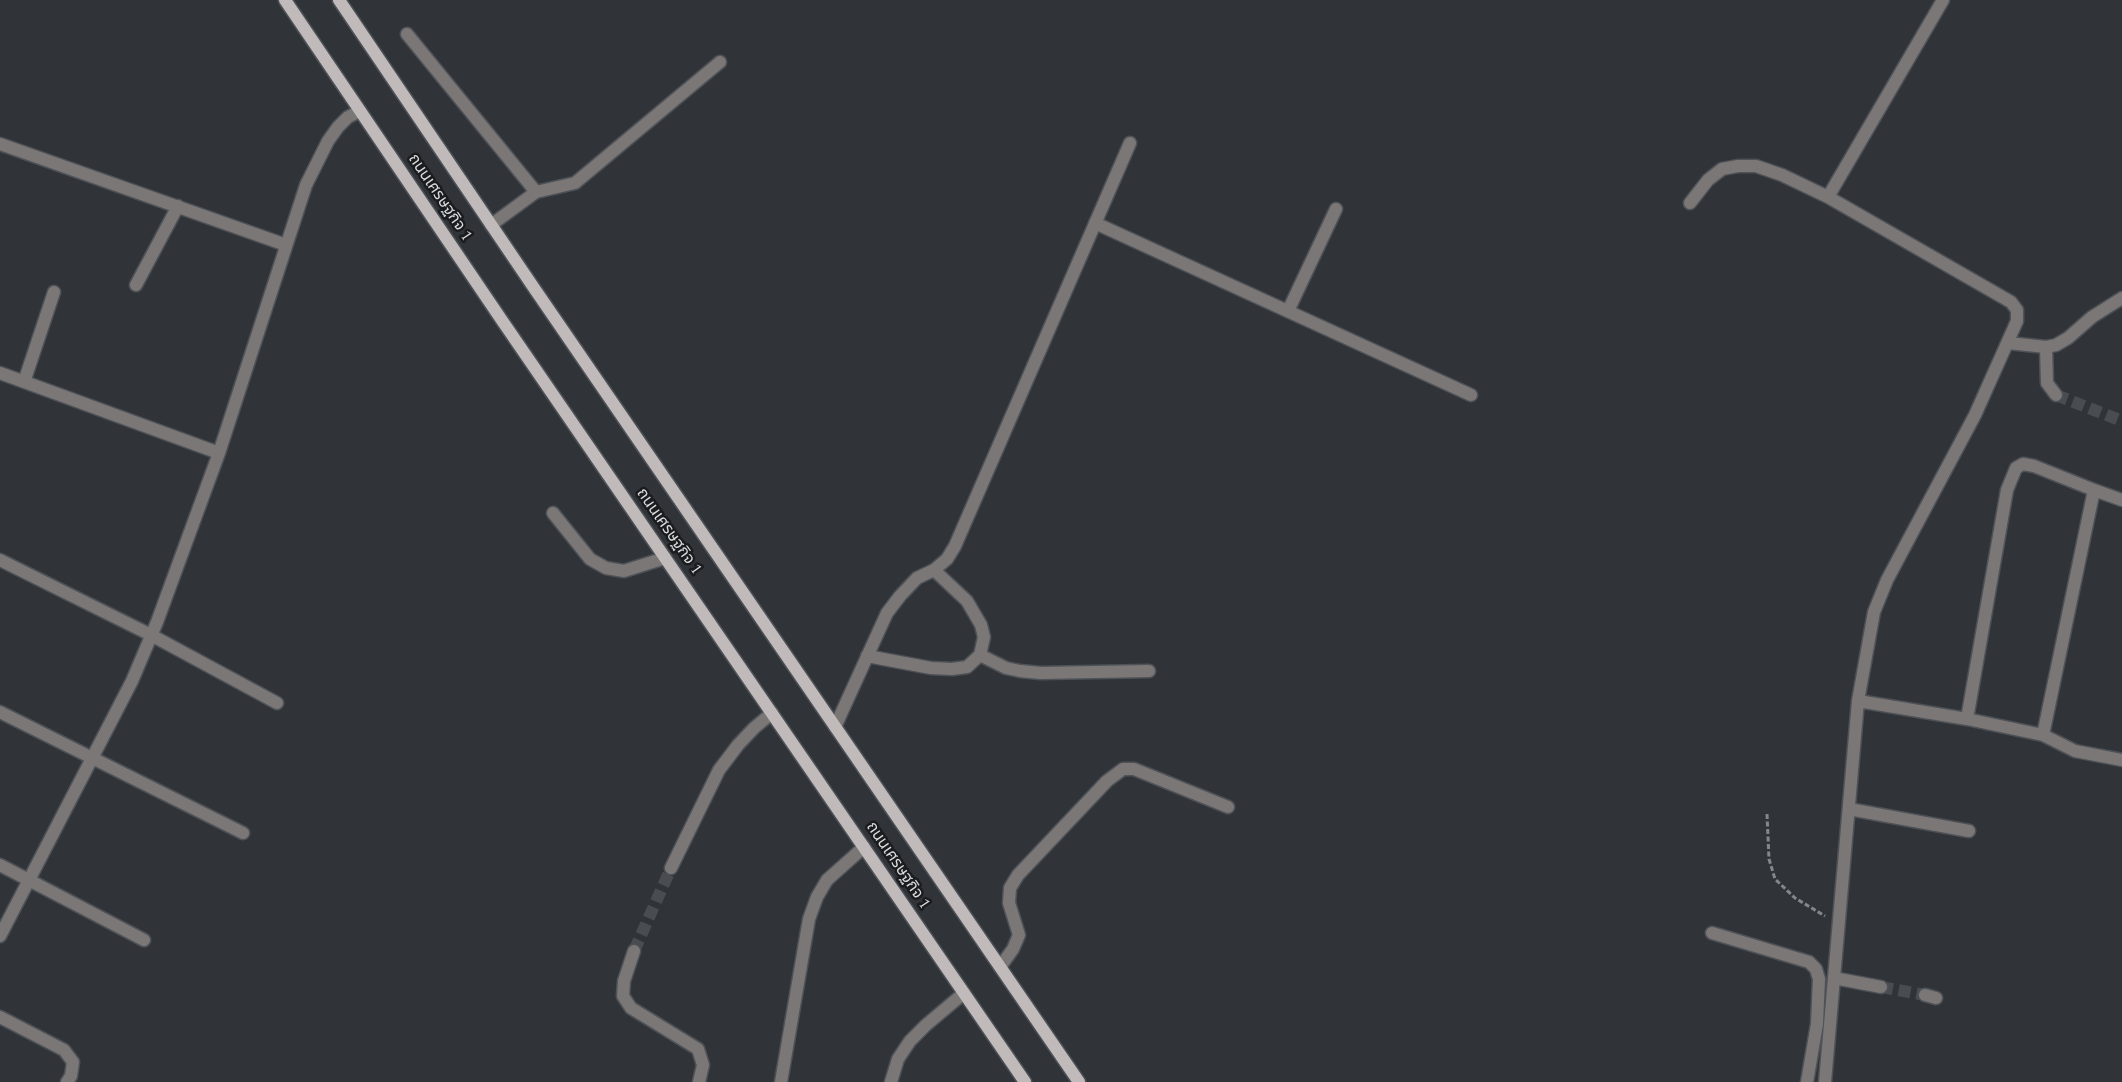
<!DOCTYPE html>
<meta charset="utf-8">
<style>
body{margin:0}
canvas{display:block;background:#303439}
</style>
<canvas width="2122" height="1082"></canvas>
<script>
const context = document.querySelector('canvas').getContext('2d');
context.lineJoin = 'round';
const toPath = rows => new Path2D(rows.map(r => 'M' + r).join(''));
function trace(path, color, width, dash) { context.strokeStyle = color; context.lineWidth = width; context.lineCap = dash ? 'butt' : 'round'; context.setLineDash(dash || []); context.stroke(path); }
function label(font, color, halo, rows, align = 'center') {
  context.font = font + ' Spectral,"Noto Sans Thai",serif'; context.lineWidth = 5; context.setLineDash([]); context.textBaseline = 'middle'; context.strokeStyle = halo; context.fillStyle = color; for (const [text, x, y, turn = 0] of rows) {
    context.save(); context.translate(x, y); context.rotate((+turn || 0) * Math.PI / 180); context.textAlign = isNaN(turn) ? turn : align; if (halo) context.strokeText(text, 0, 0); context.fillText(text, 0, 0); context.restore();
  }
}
const minorTunnel = toPath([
 [2056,395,2122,421],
 [634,951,671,868],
 [1881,987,1925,995]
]);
const path = toPath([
 [1767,814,1769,859,1775,879,1795,898,1825,916]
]);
const minor = toPath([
 [407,34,536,192],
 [0,144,286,245],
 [1690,203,1708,180,1722,169,1738,166,1756,166,1782,175,1828,197],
 [1095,223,1471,395],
 [491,225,536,192,575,183,720,62],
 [136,285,178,206],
 [1288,311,1336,209],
 [2008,343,2046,347,2056,345,2068,338,2092,317,2122,298],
 [2046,347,2047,383,2056,395],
 [0,373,219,453],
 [24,382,54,292],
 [553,513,590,559,606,568,624,571,665,558],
 [0,560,151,635,277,703],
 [980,655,1006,668,1020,671,1041,673,1149,671],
 [867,656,931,668,952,669,967,667,980,655,984,637,981,625,967,601,934,570],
 [1858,701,1967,719,2043,735,2094,490,2122,500],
 [0,712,243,833],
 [1967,719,2007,490,2016,468,2023,464,2034,466,2094,490],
 [835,727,887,613,900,596,917,578,934,570,947,559,955,546,1130,143],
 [2043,735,2075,751,2122,760],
 [1849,809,1969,831],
 [0,865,144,940],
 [671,868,719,770,738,745,754,728,772,713],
 [1712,933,1809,962,1816,969,1819,979,1817,1024,1807,1082],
 [0,936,132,681,157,622,219,453,306,185,328,141,338,127,348,117,360,111],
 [634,951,624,981,623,996,631,1008,698,1049,703,1065,699,1082],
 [1000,967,1013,949,1019,935,1009,903,1010,888,1018,875,1107,781,1123,769,1134,769,1228,807],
 [1834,978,1881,987],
 [1925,995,1936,998],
 [0,1017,64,1050,73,1062,71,1076,67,1082],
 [781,1082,809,919,817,897,827,880,864,847],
 [891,1082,898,1059,910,1041,926,1025,964,993],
 [1825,1082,1858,701,1874,612,1887,580,1975,415,2017,321,2017,310,2011,302,1828,197,1943,0]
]);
const major = toPath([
 [285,0,501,319,1025,1082],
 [339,0,534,288,1079,1082]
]);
const streetNames = [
 ["ถนนเศรษฐกิจ 1",439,198,56],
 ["ถนนเศรษฐกิจ 1",668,532,55],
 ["ถนนเศรษฐกิจ 1",897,866,56]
];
trace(minorTunnel, '#494d52', 12, [12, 6]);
trace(minor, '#4e5257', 15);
trace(major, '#4e5257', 15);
trace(path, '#83878b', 3, [5, 2.5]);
trace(minor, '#7b7777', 12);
trace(major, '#c1baba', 12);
label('16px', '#d9dcdf', '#1a1c1e', streetNames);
</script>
